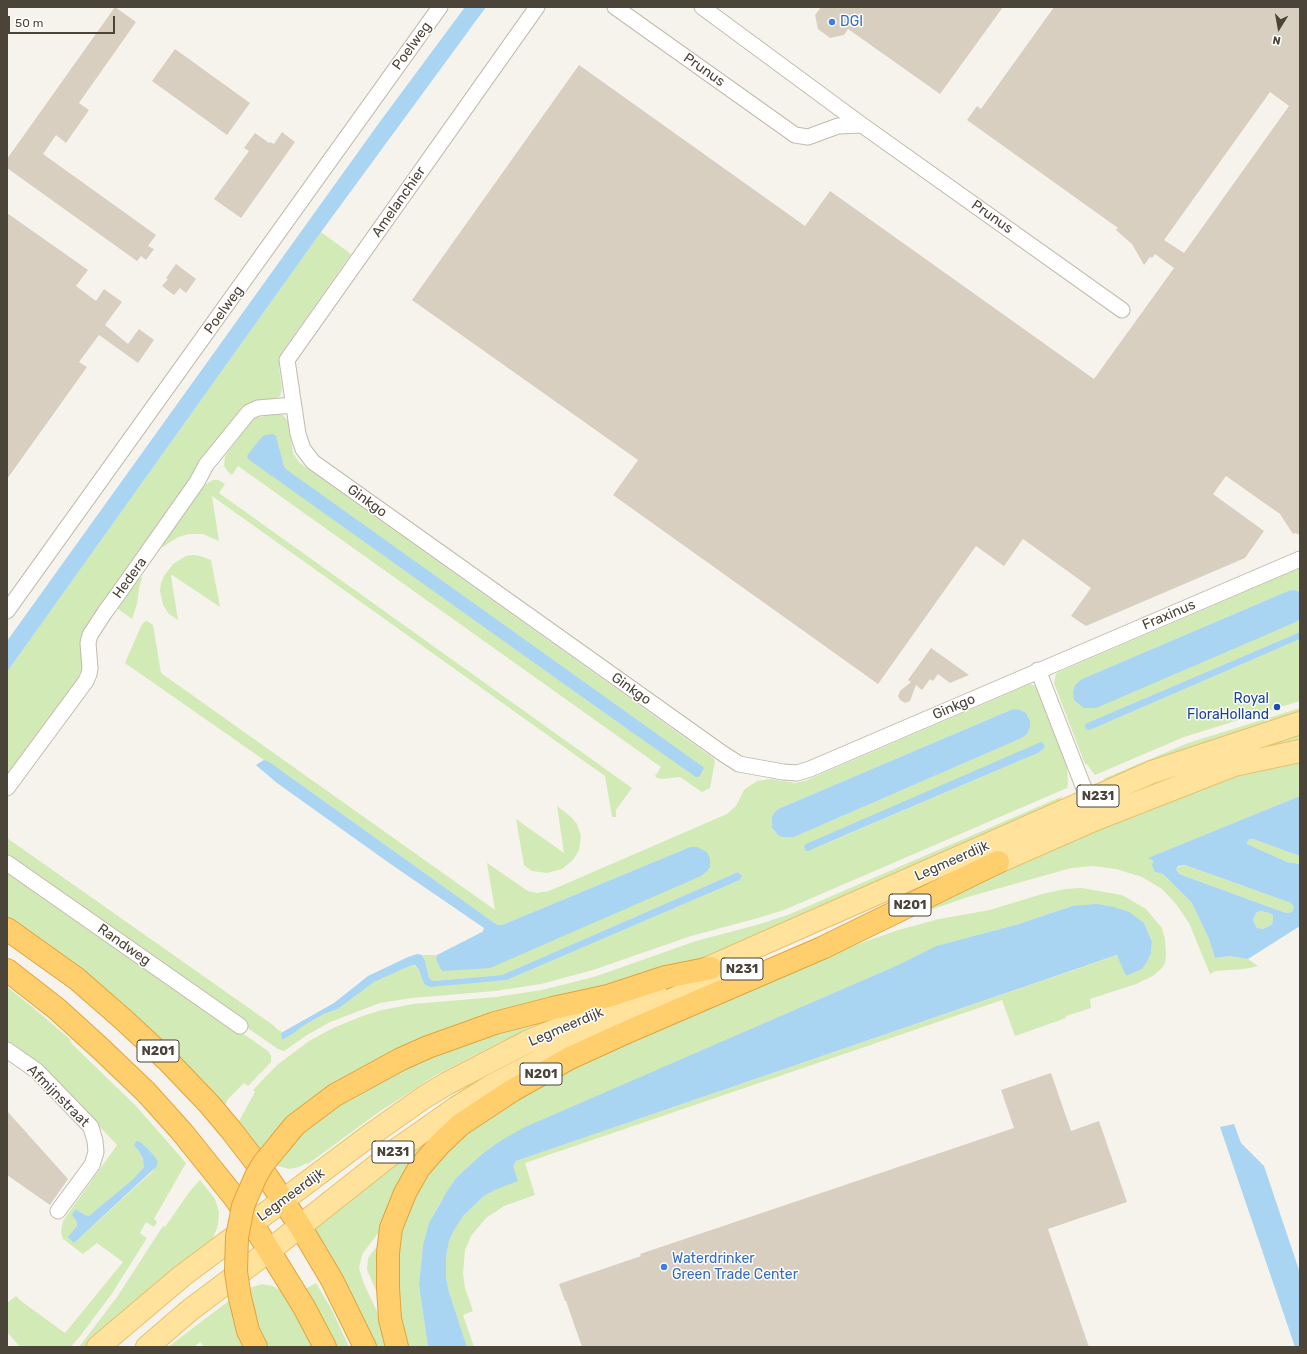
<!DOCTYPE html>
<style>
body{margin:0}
#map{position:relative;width:1307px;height:1354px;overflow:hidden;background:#f6f3ec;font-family:Rubik,sans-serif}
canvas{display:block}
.frame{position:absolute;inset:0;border:8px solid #4b4439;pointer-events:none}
.north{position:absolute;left:1259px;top:8px;width:40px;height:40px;-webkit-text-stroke:3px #fff;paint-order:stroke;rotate:191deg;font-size:11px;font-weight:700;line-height:16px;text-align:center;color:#4b4439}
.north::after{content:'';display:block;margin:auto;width:14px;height:18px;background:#4b4439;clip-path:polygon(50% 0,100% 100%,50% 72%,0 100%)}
.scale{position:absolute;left:8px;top:16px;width:107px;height:18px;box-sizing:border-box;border:2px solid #4b4439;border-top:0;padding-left:5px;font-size:12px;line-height:14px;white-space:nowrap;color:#4b4439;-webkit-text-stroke:3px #fff;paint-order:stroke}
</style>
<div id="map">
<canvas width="1307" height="1354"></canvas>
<div class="frame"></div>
<div class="north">N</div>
<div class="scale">50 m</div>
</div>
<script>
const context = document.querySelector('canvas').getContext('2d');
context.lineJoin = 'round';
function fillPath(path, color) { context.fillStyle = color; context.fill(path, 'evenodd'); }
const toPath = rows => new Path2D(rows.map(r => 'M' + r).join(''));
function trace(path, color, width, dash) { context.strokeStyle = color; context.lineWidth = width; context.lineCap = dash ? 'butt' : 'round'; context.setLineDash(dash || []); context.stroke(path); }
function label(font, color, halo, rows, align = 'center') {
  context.font = font + ' Rubik,sans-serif'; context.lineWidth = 3; context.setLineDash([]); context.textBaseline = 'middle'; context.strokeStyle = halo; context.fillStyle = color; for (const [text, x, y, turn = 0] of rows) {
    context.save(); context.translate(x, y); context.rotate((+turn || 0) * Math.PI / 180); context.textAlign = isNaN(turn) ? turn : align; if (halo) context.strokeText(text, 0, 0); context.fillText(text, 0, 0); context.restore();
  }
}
const green = toPath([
 [321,232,351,254,282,352,279,367,282,390,280,396,274,400,246,405,241,409,90,620,81,640,82,666,79,677,7,777,7,672],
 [278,414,283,415,288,421,293,453,299,462,304,466,713,758,715,761,710,788,702,792,680,777,662,779,657,778,655,776,661,767,238,466,232,475,228,472,224,466,225,456,251,421,254,418],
 [276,437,284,466,286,469,702,766,698,777,606,714,249,459],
 [213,480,218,480,225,484,219,493,632,788,616,810,616,817,612,817,605,776,212,496,219,541,203,534,189,534,178,537,163,547,161,546,206,484],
 [193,555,200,556,211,560,220,607,172,575,171,576,178,620,169,614,163,605,160,591,161,583,164,576,173,564,186,556],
 [1300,568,1300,592,1294,590,1288,591,1082,679,1076,684,1077,703,1083,708,1088,708,1296,622,1300,619,1300,632,1087,723,1090,730,1300,639,1300,701,1184,737,1095,775,1094,774,1087,764,1085,764,1054,683,1056,674,1059,672],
 [143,575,139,588,137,604,132,619,117,608,139,577,141,578],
 [147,621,153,625,161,673,495,910,487,863,528,891,537,893,549,891,727,814,736,806,744,790,757,781,771,779,795,783,805,781,1030,684,1036,686,1038,688,1068,769,1067,769,1068,784,1067,788,784,910,758,918,691,936,593,970,541,984,495,991,412,998,380,1003,330,1022,307,1035,284,1051,278,1049,242,1024,243,1022,7,855,7,838,273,1025,278,1030,281,1031,282,1040,294,1033,303,1026,324,1014,338,1009,374,982,412,965,414,965,419,970,424,984,507,980,740,880,742,876,738,872,502,975,433,981,429,978,425,961,422,955,437,955,436,959,440,968,690,847,502,925,498,925,493,922,268,761,264,760,125,663,141,626,144,622],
 [1013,709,1026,713,1030,721,1030,728,1027,734,1022,738,794,837,784,837,774,831,772,828,772,817,774,813,778,809],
 [1045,746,1038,753,809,851],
 [1300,708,1300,714,1109,780,1103,779,1188,743],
 [1300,731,1300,742,1270,749,1267,742],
 [1300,762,1300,796,1149,858,1154,861,1155,872,1163,874,1192,903,1209,939,1215,958,1230,956,1248,959,1258,966,1244,969,1216,971,1210,974,1189,923,1176,904,1162,889,1142,877,1116,869,1093,866,1071,868,968,897,895,922,962,884,1236,773,1287,764],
 [1063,796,1056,804,696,962,448,1035,299,1131,411,1059,581,1008,502,1041,436,1075,379,1112,308,1164,307,1163,299,1167,289,1169,275,1165,270,1162,236,1122,239,1121,255,1092,253,1090,277,1065,309,1041,333,1028,365,1015,382,1010,413,1004,496,997,542,990,594,977,696,941,760,924,790,914],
 [557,806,571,817,577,824,581,836,579,850,573,860,562,869,547,873,532,871,524,865,516,819,564,853],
 [1249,839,1253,839,1300,856,1300,864,1287,862,1247,844,1247,843],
 [1185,865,1291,903,1294,907,1292,912,1286,913,1179,874,1176,869,1178,867],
 [7,869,268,1051,271,1056,271,1062,248,1086,244,1083,228,1099,225,1105,213,1097,43,943,7,918],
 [1081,888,1122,895,1146,909,1162,928,1165,939,1166,954,1165,963,1162,968,1153,976,1136,984,1090,999,1091,1008,1066,1016,1066,1018,1015,1036,1002,1000,525,1163,535,1195,504,1206,486,1218,471,1236,465,1250,463,1274,465,1288,473,1311,463,1315,474,1347,467,1347,449,1292,446,1278,446,1258,449,1241,453,1232,463,1216,484,1196,497,1189,516,1161,1118,955,1126,976,1142,969,1147,962,1151,953,1152,940,1144,923,1072,906,1019,924,936,946,898,965,598,1096,497,1143,482,1154,456,1178,438,1206,429,1224,423,1245,419,1285,428,1347,401,1347,394,1308,401,1217,443,1148,552,1070,833,953,895,931,939,919,990,910,1042,894,1065,889],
 [1260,911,1269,913,1273,915,1273,919,1272,924,1270,926,1263,929,1257,928,1253,920,1256,913],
 [7,987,30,1005,71,1040,70,1041,73,1045,136,1106,186,1163,154,1219,157,1222,154,1227,146,1222,140,1233,147,1238,111,1295,81,1335,71,1347,20,1347,7,1332,7,1303,16,1296,21,1301,65,1333,123,1262,97,1243,83,1254,63,1239,61,1232,63,1221,117,1145,80,1106,7,1043],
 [139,1142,147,1149,153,1171,74,1243,77,1226,76,1220,77,1210,85,1215,88,1216,90,1215,132,1180,144,1167,144,1162,138,1150,134,1146],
 [443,1127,389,1220,376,1236,363,1253,361,1259,359,1268,364,1284,391,1341,392,1347,375,1347,312,1229],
 [200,1180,215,1199,219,1212,218,1225,212,1241,91,1347,79,1347,117,1297,163,1226,165,1227,190,1191],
 [385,1236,386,1313,367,1270,368,1258],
 [316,1283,332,1310,349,1347,335,1347,305,1289],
 [262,1284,273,1286,284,1293,317,1347,204,1347,200,1342,194,1347,168,1347,243,1290]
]);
const water = toPath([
 [465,7,486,7,321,232,7,672,7,641,379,123],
 [266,435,273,434,276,436,284,466,286,469,702,766,704,768,699,777,696,777,606,714,248,459,247,456,253,448,263,436],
 [1294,590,1300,592,1300,619,1296,622,1096,708,1083,708,1074,700,1073,693,1074,688,1076,684,1082,679,1288,591],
 [1300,632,1300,639,1090,730,1086,729,1085,725,1087,723],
 [1013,709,1020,710,1026,713,1030,721,1030,728,1027,734,1022,738,794,837,784,837,779,836,772,828,772,817,774,813,778,809],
 [1041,742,1043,743,1045,747,1038,753,808,851,806,851,804,847,806,844],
 [264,760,268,761,493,922,498,925,502,925,690,847,697,847,707,852,710,859,710,867,707,871,701,876,490,968,443,971,440,968,436,959,437,955,482,932,483,931,484,928,392,865,277,783,257,766,256,765],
 [1300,796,1300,856,1253,839,1249,839,1247,843,1247,844,1287,862,1300,864,1300,926,1248,959,1230,956,1215,958,1209,939,1192,903,1163,874,1155,872,1152,865,1154,861,1148,858],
 [1185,865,1291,903,1294,907,1292,912,1286,913,1179,874,1176,869,1178,866],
 [1260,911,1269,913,1273,915,1273,919,1272,924,1270,926,1263,929,1257,928,1253,920,1256,913],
 [738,872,742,876,740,880,507,980,430,987,424,984,419,970,415,965,412,965,374,982,338,1009,324,1014,303,1026,294,1033,282,1040,281,1033,334,1003,368,976,408,957,417,954,422,955,425,961,429,978,433,981,502,975],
 [1097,904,1114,907,1129,912,1144,923,1152,941,1151,953,1147,962,1142,969,1126,976,1117,955,516,1161,513,1166,518,1181,497,1189,484,1196,463,1216,453,1232,449,1241,446,1258,446,1278,449,1292,467,1347,428,1347,419,1285,423,1245,429,1223,446,1193,456,1178,482,1154,497,1143,523,1128,898,965,936,946,1019,924,1072,906],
 [1234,1124,1241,1143,1264,1166,1300,1273,1300,1347,1295,1347,1220,1127],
 [136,1141,140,1142,148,1149,155,1157,158,1162,156,1167,74,1243,68,1237,77,1226,76,1220,72,1215,75,1210,77,1210,85,1215,88,1216,90,1215,132,1180,144,1167,143,1159,138,1150,134,1146]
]);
const building = toPath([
 [115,7,136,22,79,103,89,110,66,143,56,135,43,154,156,235,148,246,154,249,146,260,141,256,137,261,7,168,7,159],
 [821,7,1003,7,940,94,848,29,844,35,830,38,818,29,815,15],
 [1054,7,1300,7,1300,535,1295,533,1293,534,1280,514,1226,476,1213,494,1264,531,1245,558,1086,626,1071,616,1091,588,1023,539,1004,566,976,546,878,684,613,495,638,460,412,300,579,65,805,226,830,191,1094,379,1174,268,1155,254,1152,258,1150,257,1144,265,1132,244,1116,230,1118,228,967,120,977,106,981,109],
 [1270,92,1289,106,1184,253,1164,240],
 [175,49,250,103,227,135,152,81],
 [282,132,295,142,241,218,214,199,249,151,244,148,255,133,269,143,270,142,274,144],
 [7,213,88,270,76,286,96,301,104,289,122,302,105,325,128,344,139,329,154,340,138,363,99,335,79,362,87,367,7,479],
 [176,264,196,279,186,293,180,288,174,295,162,286,168,279,166,278],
 [931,648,969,675,950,683,938,674,933,681,930,679,922,690,916,685,910,701,905,703,900,700,898,696,900,691,911,682,908,680],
 [1051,1073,1071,1131,1099,1121,1127,1202,1048,1229,1089,1347,582,1347,566,1301,565,1301,559,1284,641,1256,640,1254,1014,1128,1001,1090],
 [7,1111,68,1179,50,1205,7,1175]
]);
const street = toPath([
 [537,7,287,360,298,434,303,449,313,462,722,753,739,764,783,772,797,773,810,769,1300,559],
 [615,7,795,135,808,137,838,126,862,125],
 [702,7,862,125,1122,310],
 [7,611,440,7],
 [1038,670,1092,809],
 [7,788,86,681,89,674,90,668,88,643,90,635,105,612,116,597,197,482,206,465,249,412,258,408,293,405],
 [7,863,240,1026],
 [7,1050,37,1071,91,1127,95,1141,96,1152,92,1165,58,1211]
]);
const primary = toPath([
 [979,868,998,862,1096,819,1234,765,1300,751],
 [692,975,1152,772,1300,723],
 [98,1347,182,1276,369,1136,423,1098,446,1084,527,1042,558,1029,655,990],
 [147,1347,190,1310,270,1250,399,1148,456,1108,491,1086,566,1047,605,1029,719,979]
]);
const highway = toPath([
 [7,929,77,979,124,1020,168,1061,210,1105,231,1130,268,1178,300,1226,332,1280,365,1347],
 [7,970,57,1009,101,1049,146,1092,182,1132,235,1198,252,1223,304,1307,325,1347],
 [281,1142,295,1125,335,1095,401,1059,428,1047,495,1023,553,1008,608,996,666,977,711,968],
 [244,1314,248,1331,256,1347],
 [397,1347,390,1319,388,1288,388,1253,391,1228,405,1193,419,1168,440,1144,460,1125,513,1090,570,1058,627,1032,822,948,998,862]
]);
const highwayBridge = toPath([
 [244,1314,240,1298,236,1272,237,1237,241,1217,243,1206,256,1176,263,1164,281,1142]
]);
const markers = [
 [832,22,4,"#3f7fe0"],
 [1277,707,4,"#1a4fb4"],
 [664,1267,4,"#3f7fe0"]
];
const shields = [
 [1098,796,42],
 [910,905,42],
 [742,969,42],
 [158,1051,42],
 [541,1074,42],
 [393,1152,42]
];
const shieldNames = [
 ["N231",1098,796],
 ["N201",910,905],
 ["N231",742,969],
 ["N201",158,1051],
 ["N201",541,1074],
 ["N231",393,1152]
];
const shopNames = [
 ["DGI",840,22],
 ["Waterdrinker",672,1259],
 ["Green Trade Center",672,1275]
];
const streetNames = [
 ["Poelweg",412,46,-54],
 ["Prunus",704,70,35],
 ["Amelanchier",399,202,-55],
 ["Prunus",992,217,35],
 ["Poelweg",224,310,-54],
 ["Ginkgo",367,501,36],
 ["Hedera",130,578,-54],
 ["Fraxinus",1169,615,-23],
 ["Ginkgo",631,689,35],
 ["Ginkgo",954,707,-23],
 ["Legmeerdijk",952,861,-24],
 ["Randweg",124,945,35],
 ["Legmeerdijk",566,1027,-23],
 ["Afmijnstraat",58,1096,45],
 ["Legmeerdijk",291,1195,-36]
];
const transitNames = [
 ["Royal",1269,699],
 ["FloraHolland",1269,715]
];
fillPath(green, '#d2eab5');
fillPath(water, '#a9d4f2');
fillPath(building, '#d8cfc1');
trace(street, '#c2bbae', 17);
trace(primary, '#e6c16a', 24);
trace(highway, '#e0a43c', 24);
trace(street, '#fff', 15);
trace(primary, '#ffe39c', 22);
trace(highway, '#ffcf6e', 22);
trace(highwayBridge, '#e0a43c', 24, []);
trace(highwayBridge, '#ffcf6e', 22);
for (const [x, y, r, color] of markers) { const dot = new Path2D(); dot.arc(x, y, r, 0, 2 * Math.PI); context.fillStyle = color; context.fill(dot); trace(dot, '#fff', 1.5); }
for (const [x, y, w] of shields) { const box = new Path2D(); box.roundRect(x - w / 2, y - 11, w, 22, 3); context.fillStyle = '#fff'; context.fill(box); trace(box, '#4b4439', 1); }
label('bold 13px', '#4b4439', null, shieldNames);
label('14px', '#366cbe', '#fff', shopNames, 'left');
label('14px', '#4b4439', '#fff', streetNames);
label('14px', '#164399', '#fff', transitNames, 'right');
</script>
